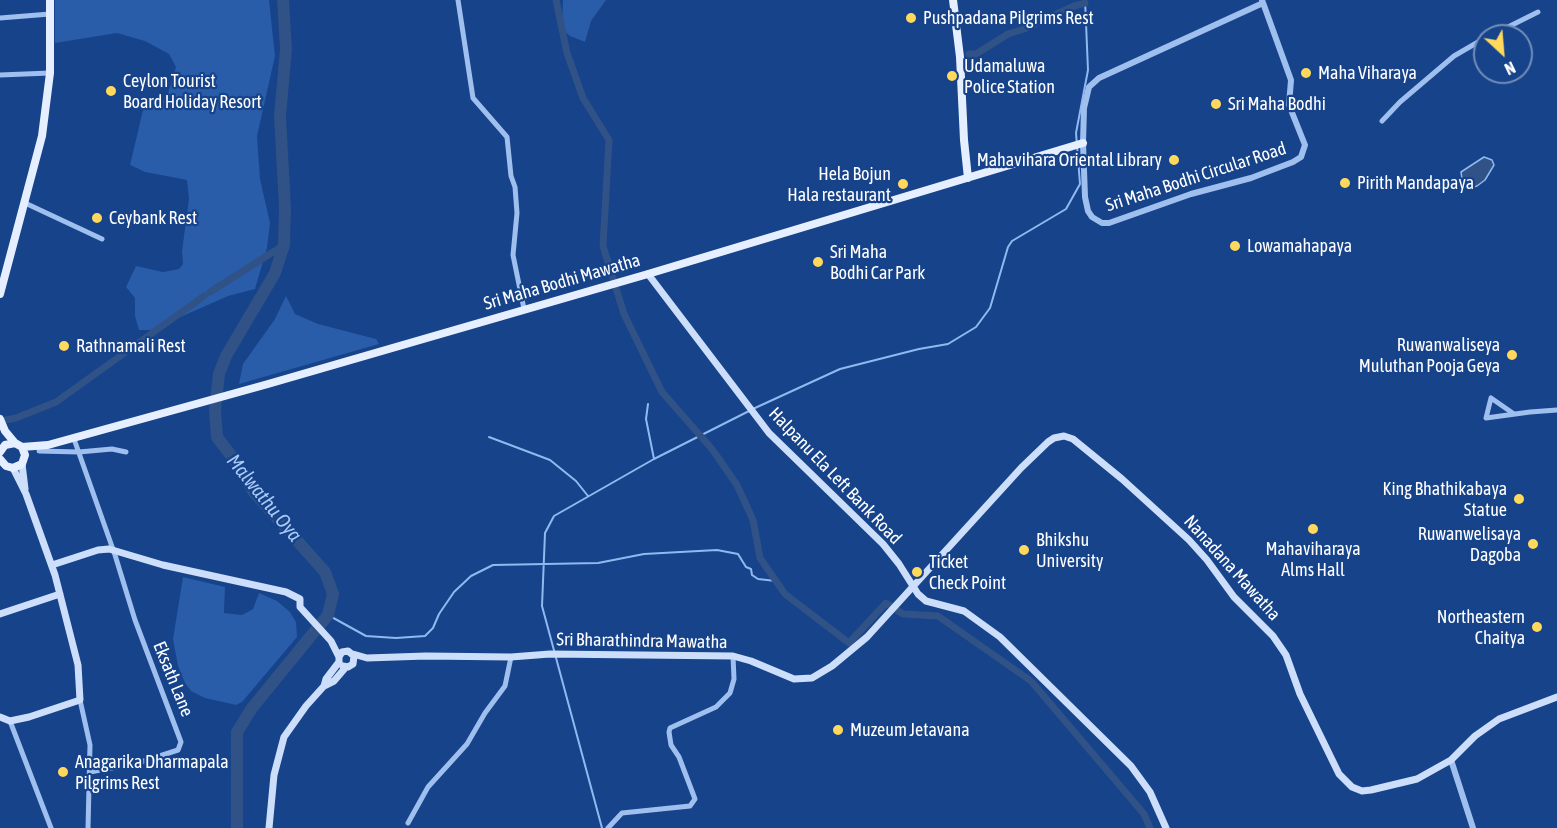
<!DOCTYPE html>
<style>
body{margin:0}
#map{position:relative;width:1557px;height:828px;overflow:hidden;background:#16438a;font-family:"Asap Condensed",sans-serif}
canvas{display:block}
.north{position:absolute;left:1473px;top:24px;width:60px;height:60px;box-sizing:border-box;background:#16438a;border:2px solid #738eb9;border-radius:50%;rotate:154deg;font-size:16px;font-weight:700;line-height:24px;text-align:center;color:#fff}
.north::after{content:'';display:block;margin:auto;width:21px;height:27px;background:#ffd85c;clip-path:polygon(50% 0,100% 100%,50% 72%,0 100%)}
</style>
<div id="map">
<canvas width="1557" height="828"></canvas>
<div class="north">N</div>
</div>
<script>
const context = document.querySelector('canvas').getContext('2d');
context.lineJoin = 'round';
function fillPath(path, color) { context.fillStyle = color; context.fill(path, 'evenodd'); }
const toPath = rows => new Path2D(rows.map(r => 'M' + r).join(''));
function trace(path, color, width, dash) { context.strokeStyle = color; context.lineWidth = width; context.lineCap = dash ? 'butt' : 'round'; context.setLineDash(dash || []); context.stroke(path); }
function label(font, color, halo, rows, align = 'center') {
  context.font = font + ' "Asap Condensed",sans-serif'; context.lineWidth = 4.5; context.setLineDash([]); context.textBaseline = 'middle'; context.strokeStyle = halo; context.fillStyle = color; for (const [text, x, y, turn = 0] of rows) {
    context.save(); context.translate(x, y); context.rotate((+turn || 0) * Math.PI / 180); context.textAlign = isNaN(turn) ? turn : align; if (halo) context.strokeText(text, 0, 0); context.fillText(text, 0, 0); context.restore();
  }
}
const green = toPath([
 [55,0,269,0,275,56,257,136,260,179,270,223,267,248,255,289,228,296,151,330,139,330,135,316,135,298,126,287,136,266,163,272,179,269,183,264,182,251,189,199,187,180,145,172,130,165,144,106,149,100,166,100,176,67,169,54,145,41,117,33,55,43],
 [563,0,606,0,591,21,585,42,570,36,562,29],
 [286,296,295,314,318,324,376,339,379,344,239,384,243,364,275,319],
 [183,577,225,587,224,613,242,615,253,609,259,593,277,601,290,612,296,622,297,637,242,702,236,705,205,698,191,691,185,683,178,666,173,639]
]);
const water = toPath([
 [1484,157,1492,160,1494,165,1485,180,1477,186,1468,189,1463,186,1461,172,1484,157]
]);
const stream = toPath([
 [648,404,646,419,654,459],
 [489,437,550,460,576,481,588,496],
 [328,615,366,636,396,638,425,636,433,628,439,614,454,592,471,576,493,565,598,563,644,554,717,550,738,554,746,567,751,569,752,575,758,579,776,581],
 [602,828,542,606,545,533,554,516,654,459,755,408,840,369,919,349,948,344,976,327,990,308,1008,247,1012,241,1066,209,1080,184,1076,133,1088,70,1085,0]
]);
const canal = toPath([
 [556,0,567,53,583,98,609,140,603,246,624,314,662,392,712,449,737,485,753,520,760,558,785,594,849,643,886,603,903,614,938,616,1031,681,1144,814,1150,828],
 [969,54,976,54,1008,34,1024,29,1074,6,1085,3],
 [210,292,284,245],
 [0,421,16,418,56,402,204,296]
]);
const river = toPath([
 [237,828,237,732,252,708,328,615,333,594,325,572,253,491,236,462,217,437,215,410,219,374,226,356,275,273,284,245,285,208,280,116,286,49,283,0]
]);
const minor = toPath([
 [458,0,473,98,507,137,511,176,515,187,517,213,513,255,524,309],
 [0,18,50,14],
 [1490,36,1538,12],
 [0,75,50,73],
 [1382,121,1400,102,1454,56,1485,38],
 [25,203,102,239],
 [1514,414,1491,398,1486,418,1530,412,1557,410],
 [74,439,115,555,135,620,181,742,178,750,138,763,90,772],
 [39,451,79,452,112,449,126,452],
 [80,700,90,745,88,828],
 [10,721,51,828],
 [408,823,428,787,467,744,485,713,505,686,511,657],
 [608,828,622,813,690,806,695,799,679,757,671,745,669,732,670,728,716,707,730,693,734,679,733,656]
]);
const tertiary = toPath([
 [1262,0,1291,80,1289,105,1305,145,1301,157,1293,162,1251,178,1191,194,1109,223,1102,223,1092,217,1088,211,1085,197,1083,143,1084,108,1089,87,1099,78,1263,3],
 [1451,760,1473,828]
]);
const secondary = toPath([
 [648,274,769,433,883,544,899,564,918,594,926,601,964,611,1000,637,1131,766,1150,792,1166,828],
 [22,464,25,489],
 [52,565,98,550,109,549,163,565,286,592,300,599,300,607,331,641,339,657,339,662],
 [0,614,60,594],
 [353,654,367,658,426,656,511,657,550,654,733,656,751,661,794,679,812,678,832,666,867,637,1021,468,1048,442,1054,438,1064,436,1073,439,1122,479,1189,540,1207,560,1234,597,1273,636,1286,655,1300,694,1339,774,1352,787,1362,791,1371,790,1417,779,1451,760,1475,736,1499,719,1557,697],
 [339,657,342,652,348,651,354,656,353,664,348,667,343,666],
 [324,686,326,679,339,662],
 [0,717,10,721,29,717,80,700,78,665,55,575,26,494,13,468],
 [269,828,274,775,284,737,306,706,324,686,334,681,346,667]
]);
const primary = toPath([
 [953,0,960,57,964,140,968,178],
 [0,294,42,136,50,73,50,0],
 [0,419,5,431,15,443],
 [22,447,48,445,268,384,648,274,1083,143],
 [0,452,5,445,15,443,22,447,25,455,22,464,13,468,6,466,0,459]
]);
const markers = [
 [911,18,6,"#ffd85c"],
 [1306,73,6,"#ffd85c"],
 [952,76,6,"#ffd85c"],
 [111,91,6,"#ffd85c"],
 [1216,104,6,"#ffd85c"],
 [1174,160,6,"#ffd85c"],
 [1345,183,6,"#ffd85c"],
 [903,184,6,"#ffd85c"],
 [97,218,6,"#ffd85c"],
 [1235,246,6,"#ffd85c"],
 [818,262,6,"#ffd85c"],
 [64,346,6,"#ffd85c"],
 [1512,355,6,"#ffd85c"],
 [1519,499,6,"#ffd85c"],
 [1313,529,6,"#ffd85c"],
 [1533,544,6,"#ffd85c"],
 [1024,550,6,"#ffd85c"],
 [917,572,6,"#ffd85c"],
 [1537,627,6,"#ffd85c"],
 [838,730,6,"#ffd85c"],
 [63,772,6,"#ffd85c"]
];
const poiNames = [
 ["Pushpadana Pilgrims Rest",923,18],
 ["Udamaluwa",964,66],
 ["Police Station",964,87],
 ["Maha Viharaya",1318,73],
 ["Ceylon Tourist",123,81],
 ["Board Holiday Resort",123,102],
 ["Sri Maha Bodhi",1228,104],
 ["Mahavihara Oriental Library",1162,160,"right"],
 ["Hela Bojun",891,174,"right"],
 ["Hala restaurant",891,195,"right"],
 ["Pirith Mandapaya",1357,183],
 ["Ceybank Rest",109,218],
 ["Lowamahapaya",1247,246],
 ["Sri Maha",830,252],
 ["Bodhi Car Park",830,273],
 ["Ruwanwaliseya",1500,345,"right"],
 ["Muluthan Pooja Geya",1500,366,"right"],
 ["Rathnamali Rest",76,346],
 ["King Bhathikabaya",1507,489,"right"],
 ["Statue",1507,510,"right"],
 ["Ruwanwelisaya",1521,534,"right"],
 ["Dagoba",1521,555,"right"],
 ["Bhikshu",1036,540],
 ["University",1036,561],
 ["Mahaviharaya",1313,549,"center"],
 ["Alms Hall",1313,570,"center"],
 ["Ticket",929,562],
 ["Check Point",929,583],
 ["Northeastern",1525,617,"right"],
 ["Chaitya",1525,638,"right"],
 ["Muzeum Jetavana",850,730],
 ["Anagarika Dharmapala",75,762],
 ["Pilgrims Rest",75,783]
];
const streetNames = [
 ["Sri Maha Bodhi Circular Road",1196,177,-18],
 ["Sri Maha Bodhi Mawatha",562,282,-16],
 ["Halpanu Ela Left Bank Road",835,476,46],
 ["Nanadana Mawatha",1232,568,48],
 ["Sri Bharathindra Mawatha",642,641,1],
 ["Eksath Lane",173,679,68]
];
const waterNames = [
 ["Malwathu Oya",264,498,51]
];
fillPath(green, '#295ca9');
fillPath(water, '#305286');
trace(water, '#91b9f1', 1.5);
trace(stream, '#91b9f1', 2);
trace(canal, '#305286', 7);
trace(river, '#305286', 12);
trace(minor, '#9fbfef', 5);
trace(tertiary, '#9fbfef', 6);
trace(secondary, '#ccdefa', 7);
trace(primary, '#e6efff', 8);
for (const [x, y, r, color] of markers) { const dot = new Path2D(); dot.arc(x, y, r, 0, 2 * Math.PI); context.fillStyle = color; context.fill(dot); trace(dot, '#16438a', 2); }
label('18px', '#fff', '#16438a', poiNames, 'left');
label('18px', '#fff', '#16438a', streetNames);
label('italic 20px', '#aac9f6', '#16438a', waterNames);
</script>
